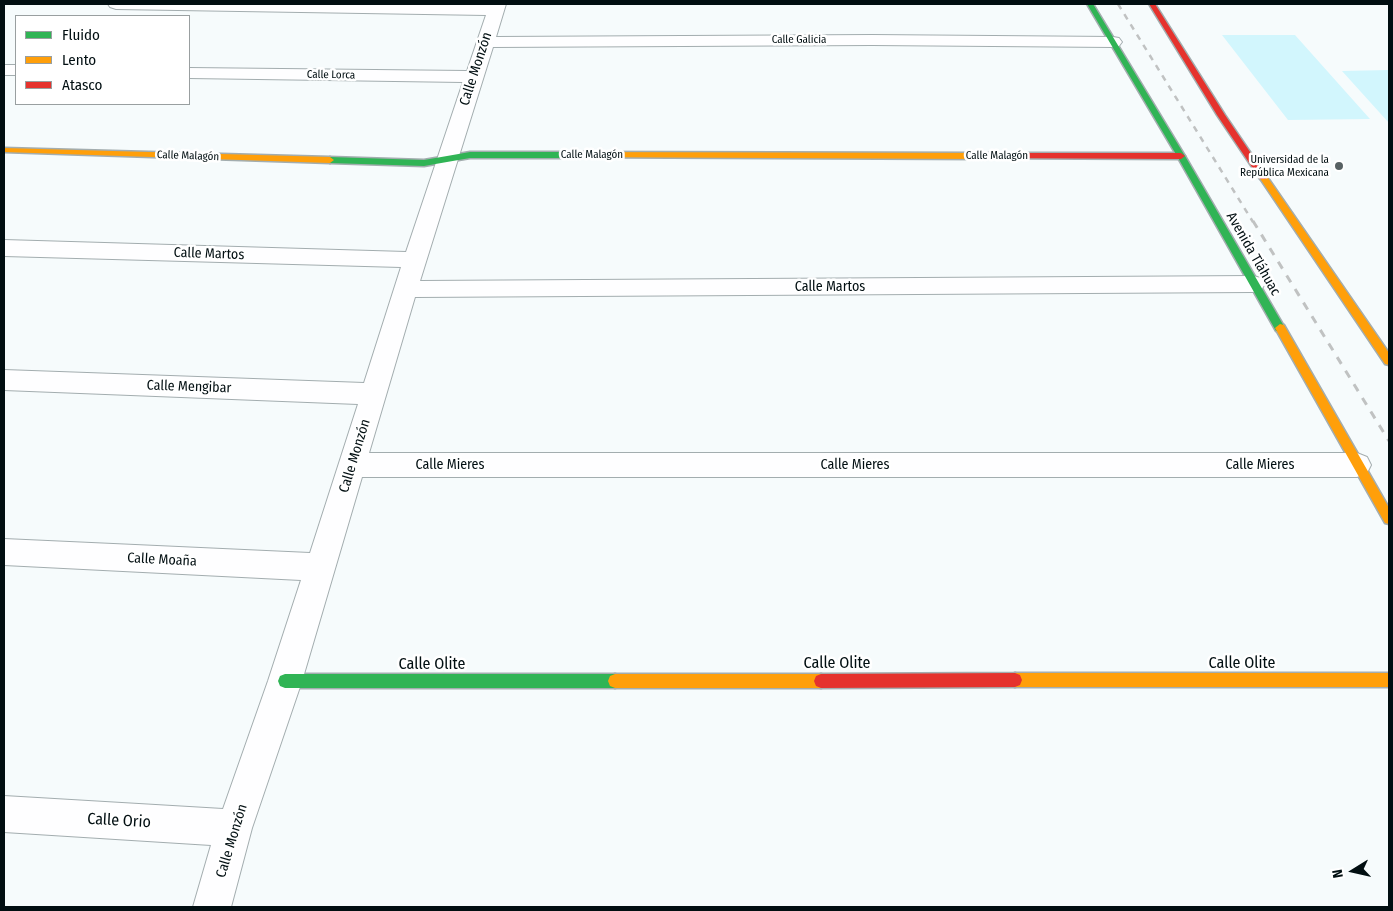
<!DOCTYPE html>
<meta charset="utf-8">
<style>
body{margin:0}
#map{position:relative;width:1393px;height:911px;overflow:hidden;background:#f6fbfc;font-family:"Fira Sans Condensed",sans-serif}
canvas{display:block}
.frame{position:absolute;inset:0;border:5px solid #010e11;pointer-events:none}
.legend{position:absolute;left:15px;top:15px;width:175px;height:90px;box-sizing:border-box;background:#fff;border:1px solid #999fa0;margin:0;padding:6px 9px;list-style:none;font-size:15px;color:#010e11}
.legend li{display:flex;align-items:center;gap:10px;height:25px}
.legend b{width:25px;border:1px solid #999fa0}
.north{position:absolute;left:1328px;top:846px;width:50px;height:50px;-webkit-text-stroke:4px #fff;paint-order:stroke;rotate:260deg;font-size:14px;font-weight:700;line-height:20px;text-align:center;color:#010e11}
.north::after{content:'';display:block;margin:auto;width:18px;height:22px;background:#010e11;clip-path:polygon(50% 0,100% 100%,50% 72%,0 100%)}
</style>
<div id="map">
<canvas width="1393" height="911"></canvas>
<div class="frame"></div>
<ul class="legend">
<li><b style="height:6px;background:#30b455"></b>Fluido</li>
<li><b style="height:6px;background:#ff9f0a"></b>Lento</li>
<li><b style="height:6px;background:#e5322d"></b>Atasco</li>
</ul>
<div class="north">N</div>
</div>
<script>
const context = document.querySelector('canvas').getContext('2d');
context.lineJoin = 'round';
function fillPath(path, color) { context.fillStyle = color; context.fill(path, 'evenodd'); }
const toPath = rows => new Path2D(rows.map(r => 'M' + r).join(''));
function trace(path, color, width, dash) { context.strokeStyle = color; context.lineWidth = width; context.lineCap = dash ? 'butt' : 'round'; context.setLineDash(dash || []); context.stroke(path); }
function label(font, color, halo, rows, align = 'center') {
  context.font = font + ' "Fira Sans Condensed",sans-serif'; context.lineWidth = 5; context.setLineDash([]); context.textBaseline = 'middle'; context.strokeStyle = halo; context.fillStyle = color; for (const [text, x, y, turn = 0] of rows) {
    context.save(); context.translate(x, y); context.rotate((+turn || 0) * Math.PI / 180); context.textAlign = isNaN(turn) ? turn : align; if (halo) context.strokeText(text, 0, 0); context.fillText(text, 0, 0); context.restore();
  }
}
const green = toPath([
 [1222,35,1295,35,1370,119,1288,120],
 [1389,70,1389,123,1342,71]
]);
const street = toPath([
 [108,4,506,4,496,37,872,35,1113,37,1119,38,1122,42,1119,46,1113,47,872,45,493,47,420,281,1253,276,1261,278,1265,284,1261,290,1253,292,415,297,369,453,1357,453,1367,457,1371,465,1367,473,1357,477,362,477,302,681,252,828,231,907,193,907,211,845,4,832,4,796,223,809,268,681,301,580,4,565,4,539,310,553,358,404,4,390,4,370,364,383,401,267,4,256,4,240,406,252,463,82,189,78,189,68,467,71,486,15,116,9,110,7,108,4],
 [4,65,16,65,16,75,4,75,4,65]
]);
const fast = toPath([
 [1087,4,1093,4,1185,156,1285,328,1284,331,1276,331,1177,156,1087,4],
 [470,152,569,152,573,155,569,158,470,158,424,166,330,163,326,160,330,157,424,160,470,152],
 [285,674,615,674,620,676,622,681,620,686,615,688,285,688,280,686,278,681,280,676,285,674]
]);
const slow = toPath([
 [4,148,330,157,334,160,330,163,4,152,4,148],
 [569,152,983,153,987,156,983,159,566,157,565,155,569,152],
 [1263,174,1266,175,1389,353,1389,365,1385,364,1259,177,1263,174],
 [1280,324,1284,325,1389,508,1389,524,1385,523,1275,328,1280,324],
 [1015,673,1389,673,1389,687,1015,687,1010,685,1008,680,1010,675,1015,673],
 [615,674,821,674,826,676,828,681,826,686,821,688,615,688,610,686,608,681,610,676,615,674]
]);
const jam = toPath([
 [1149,4,1155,4,1225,115,1267,177,1266,179,1260,179,1217,115,1149,4],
 [983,153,1181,153,1185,156,1181,159,980,158,979,156,983,153],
 [1015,673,1020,675,1022,680,1020,685,1015,687,821,688,816,686,814,681,816,676,821,674,1015,673]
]);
const railFar1 = toPath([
 [1118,4,1253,222]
]);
const rail = toPath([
 [1253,221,1389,441]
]);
const markers = [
 [1339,166,5,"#576163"]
];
const farStreetnames = [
 ["Calle Galicia",799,40],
 ["Calle Lorca",331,75,1],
 ["Calle Malagón",592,155],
 ["Calle Malagón",188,156,2],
 ["Calle Malagón",997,156]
];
const farPoinames = [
 ["Universidad de la",1329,160],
 ["República Mexicana",1329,173]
];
const streetNames = [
 ["Calle Monzón",476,69,-72],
 ["Calle Martos",209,254,2],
 ["Avenida Tláhuac",1253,254,60],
 ["Calle Martos",830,287],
 ["Calle Mengibar",189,387,2],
 ["Calle Monzón",355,456,-73],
 ["Calle Mieres",450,465],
 ["Calle Mieres",855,465],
 ["Calle Mieres",1260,465],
 ["Calle Moaña",162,560,3],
 ["Calle Monzón",232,841,-73]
];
const nearStreetnames = [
 ["Calle Olite",837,664],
 ["Calle Olite",1242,664],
 ["Calle Olite",432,665],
 ["Calle Orio",119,821,3]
];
fillPath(green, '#d2f6fd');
trace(street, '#a3adaf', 2);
trace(fast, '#a3adaf', 3);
trace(slow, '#a3adaf', 3);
trace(jam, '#a3adaf', 3);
fillPath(street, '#fefeff');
fillPath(fast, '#30b455');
fillPath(slow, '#ff9f0a');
fillPath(jam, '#e5322d');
trace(railFar1, '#c0c2c2', 2.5, [6, 6]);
trace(rail, '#c0c2c2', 3, [8, 8]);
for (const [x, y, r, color] of markers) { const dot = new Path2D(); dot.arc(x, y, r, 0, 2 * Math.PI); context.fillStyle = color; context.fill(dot); trace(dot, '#fff', 2); }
label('11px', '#010e11', '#fff', farStreetnames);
label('11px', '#010e11', '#fff', farPoinames, 'right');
label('14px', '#010e11', '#fff', streetNames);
label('16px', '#010e11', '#fff', nearStreetnames);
</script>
